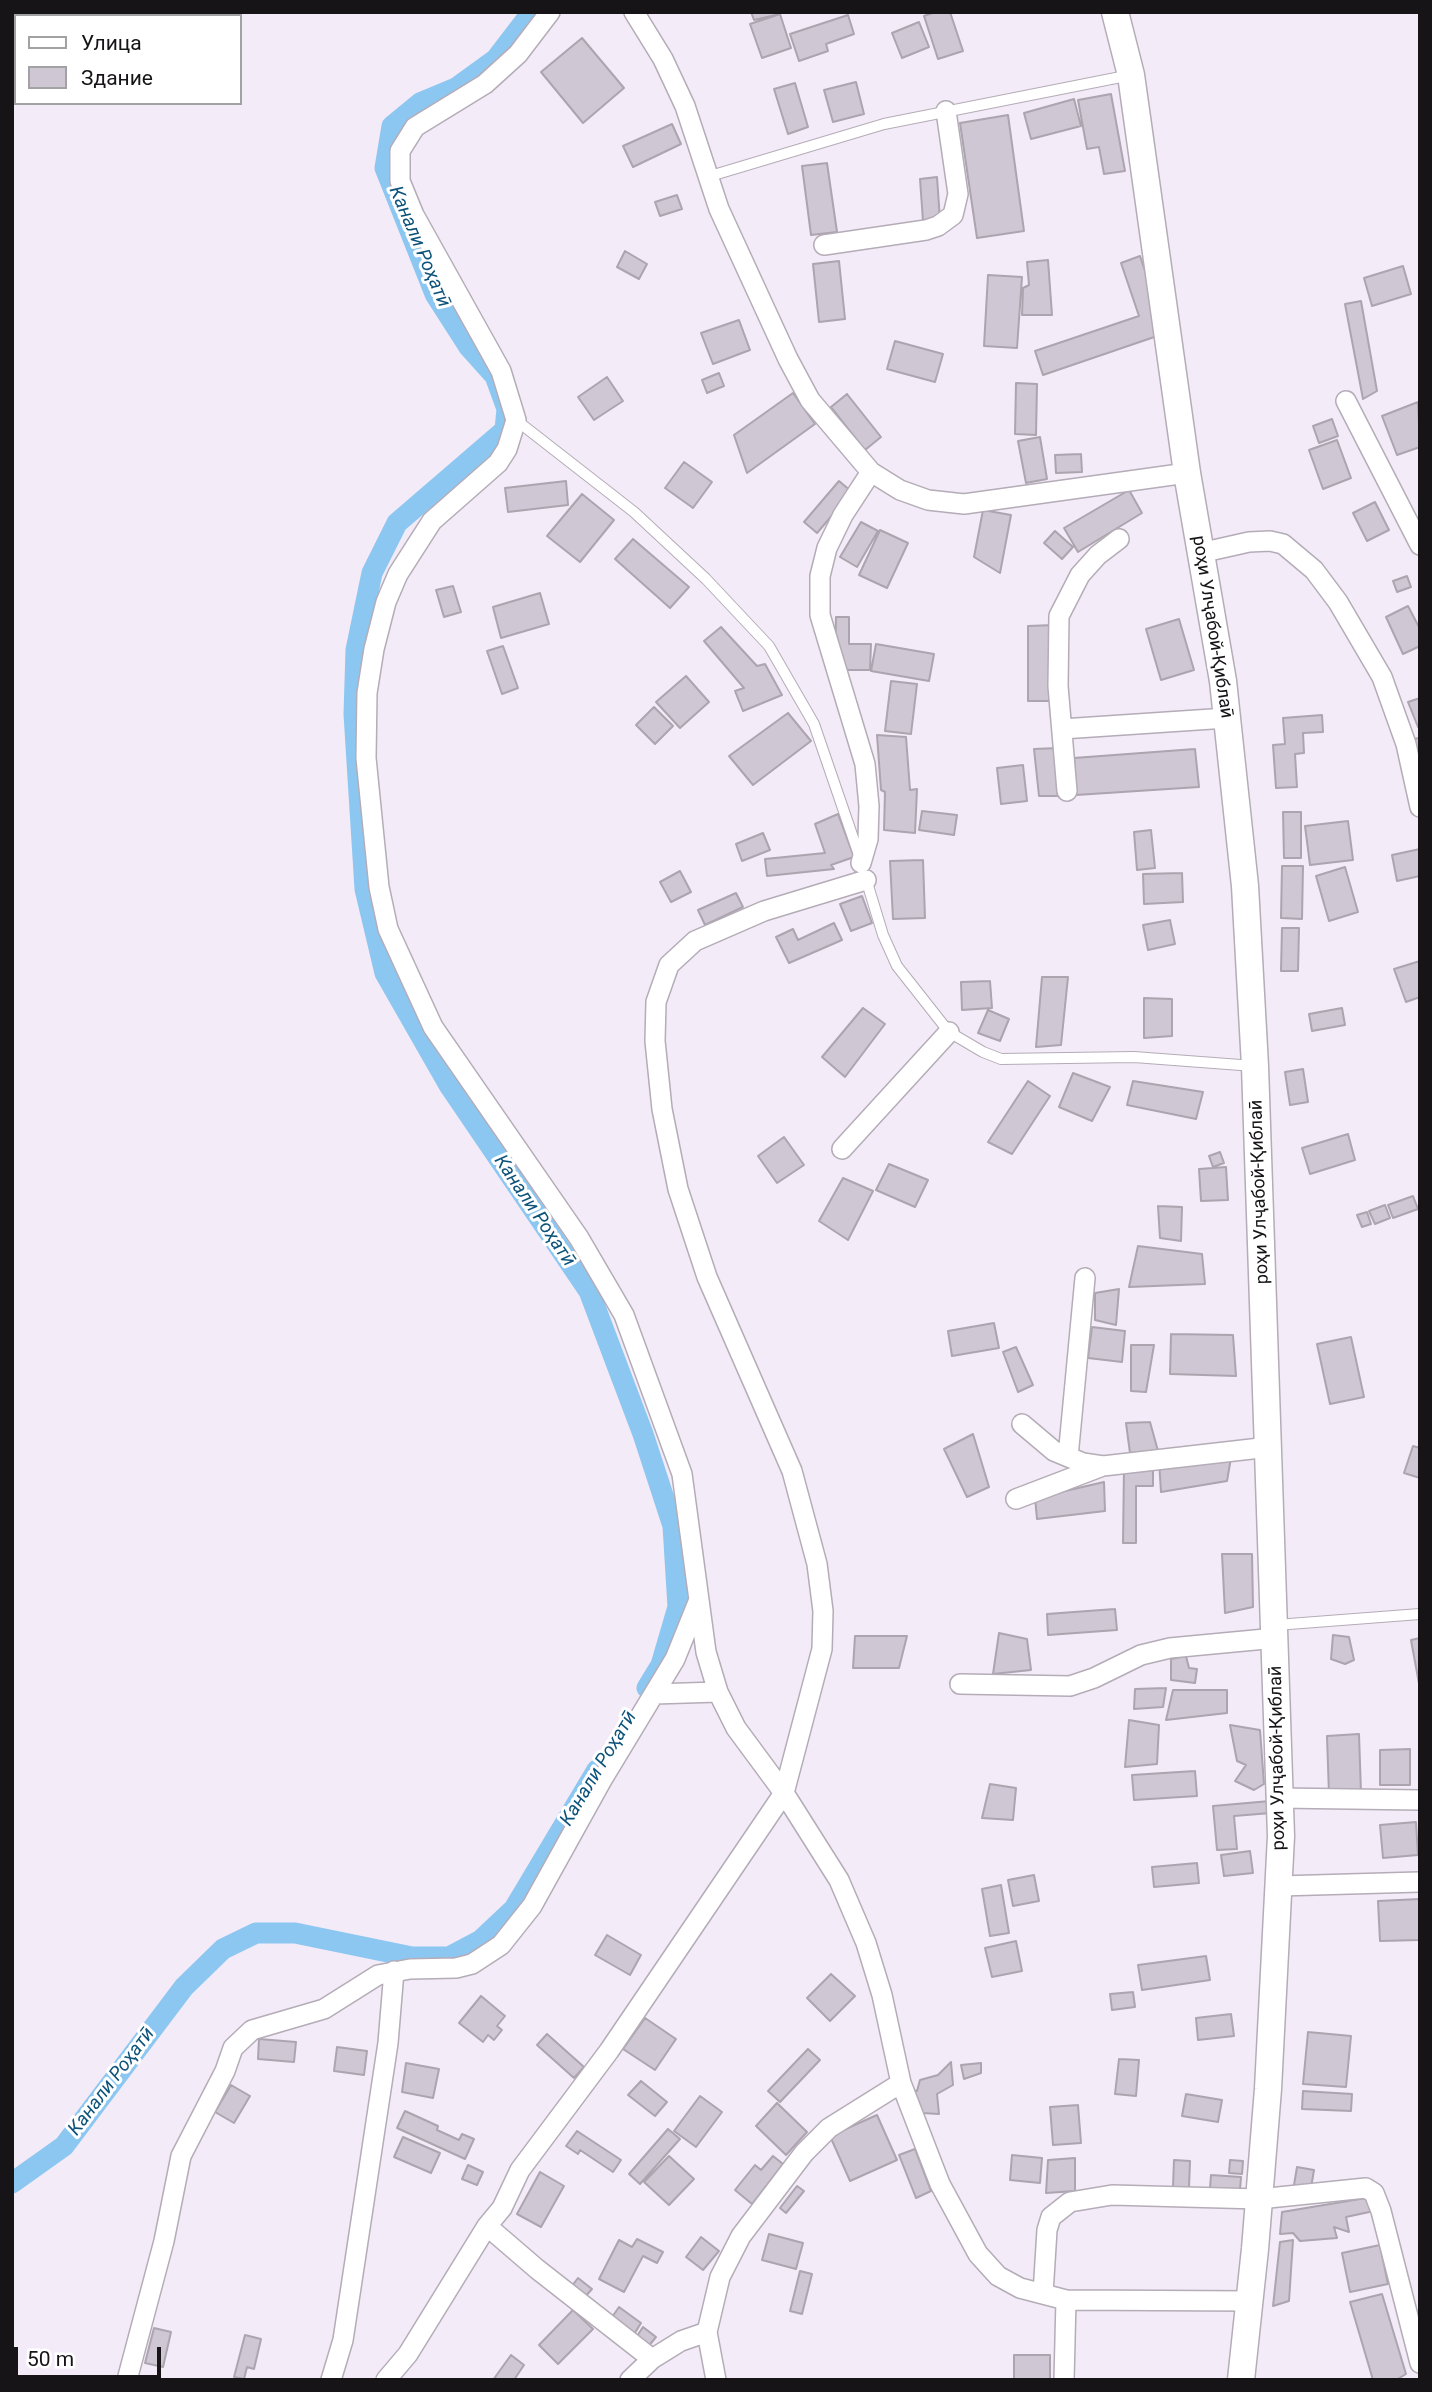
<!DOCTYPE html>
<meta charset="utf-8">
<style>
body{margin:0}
#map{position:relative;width:1432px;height:2392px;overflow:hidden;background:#f3ebf7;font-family:Roboto,sans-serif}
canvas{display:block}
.frame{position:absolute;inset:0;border:14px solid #171418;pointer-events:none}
.legend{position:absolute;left:14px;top:14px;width:228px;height:91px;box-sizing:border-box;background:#fff;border:2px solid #a2a1a3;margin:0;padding:9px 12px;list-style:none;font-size:21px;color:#171418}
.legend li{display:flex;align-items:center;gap:14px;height:35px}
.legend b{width:35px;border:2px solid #a2a1a3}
.scale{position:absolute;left:14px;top:2347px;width:147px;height:32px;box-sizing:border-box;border:4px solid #171418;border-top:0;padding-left:9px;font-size:21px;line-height:24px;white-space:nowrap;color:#171418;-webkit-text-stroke:5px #fff;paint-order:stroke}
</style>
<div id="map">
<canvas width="1432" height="2392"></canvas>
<div class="frame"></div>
<ul class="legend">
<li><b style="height:9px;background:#fff"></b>Улица</li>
<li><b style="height:19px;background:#cfc7d3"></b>Здание</li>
</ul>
<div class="scale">50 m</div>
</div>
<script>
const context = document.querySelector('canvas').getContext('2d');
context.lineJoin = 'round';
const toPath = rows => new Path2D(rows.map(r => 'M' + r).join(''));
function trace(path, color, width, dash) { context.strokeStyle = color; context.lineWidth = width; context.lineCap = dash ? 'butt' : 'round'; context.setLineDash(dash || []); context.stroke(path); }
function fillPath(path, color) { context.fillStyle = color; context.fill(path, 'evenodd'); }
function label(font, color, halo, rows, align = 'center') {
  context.font = font + ' Roboto,sans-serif'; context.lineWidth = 6; context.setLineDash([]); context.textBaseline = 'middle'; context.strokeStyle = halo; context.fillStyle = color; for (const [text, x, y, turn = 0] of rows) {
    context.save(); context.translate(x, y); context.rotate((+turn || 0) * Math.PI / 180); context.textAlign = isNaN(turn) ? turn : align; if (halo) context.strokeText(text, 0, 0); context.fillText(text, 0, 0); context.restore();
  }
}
const canal = toPath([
 [532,12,496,59,456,88,420,103,392,126,385,168,435,294,469,347,495,376,507,409,505,430,397,523,372,573,356,650,354,714,365,889,385,973,449,1085,589,1291,643,1434,673,1526,678,1607,661,1665,647,1688],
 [12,2183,64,2146,184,1987,223,1949,256,1933,295,1933,412,1957,449,1957,481,1940,514,1909,597,1770]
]);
const building = toPath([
 [751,12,779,12,780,14,754,20,751,12],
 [935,12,950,12,963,51,938,59,924,16,935,12],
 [780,14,791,48,762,58,750,24,780,14],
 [848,15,854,34,826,44,828,51,799,61,790,34,848,15],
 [919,22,929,47,902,58,892,33,919,22],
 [582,38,624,88,583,123,541,72,582,38],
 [856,82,864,114,833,122,824,90,856,82],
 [795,83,808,127,788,134,774,89,795,83],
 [1111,94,1125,171,1104,174,1099,147,1087,149,1078,100,1111,94],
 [1074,99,1081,126,1031,139,1024,113,1074,99],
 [1008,115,1024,231,977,238,960,123,1008,115],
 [672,124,681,144,633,167,623,146,672,124],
 [827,163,837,232,811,235,802,166,827,163],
 [937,177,940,220,923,221,920,179,937,177],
 [677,195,682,209,660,216,655,202,677,195],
 [625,251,647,264,639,279,617,267,625,251],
 [1140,256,1166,333,1043,375,1035,351,1139,316,1121,263,1140,256],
 [1048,260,1052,315,1022,315,1023,288,1029,285,1027,262,1048,260],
 [839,261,845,319,819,322,813,264,839,261],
 [1403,266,1411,294,1372,306,1364,278,1403,266],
 [988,275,1022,277,1017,348,984,346,988,275],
 [1361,301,1377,391,1363,399,1345,304,1361,301],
 [739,320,750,350,713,364,701,333,739,320],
 [895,341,943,354,935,382,887,369,895,341],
 [719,373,724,386,707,393,702,380,719,373],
 [607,377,623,401,594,420,578,397,607,377],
 [1016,383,1037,384,1036,435,1015,434,1016,383],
 [793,393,815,424,747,473,734,435,793,393],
 [847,394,881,437,865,450,831,407,847,394],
 [1418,402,1420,447,1397,455,1382,416,1418,402],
 [1332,419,1338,436,1319,443,1313,426,1332,419],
 [1040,437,1047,479,1026,483,1018,441,1040,437],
 [1337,440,1351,478,1323,489,1309,450,1337,440],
 [1081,454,1082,472,1056,473,1055,455,1081,454],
 [684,462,712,482,693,508,665,488,684,462],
 [566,481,568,505,508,512,505,488,566,481],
 [839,481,852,492,817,533,804,522,839,481],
 [1129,490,1142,513,1078,552,1064,528,1129,490],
 [582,494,614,520,580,562,547,536,582,494],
 [1375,502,1389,530,1367,541,1353,513,1375,502],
 [983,510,1011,515,1000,573,974,557,983,510],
 [861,522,878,531,857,567,840,557,861,522],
 [880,530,908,543,887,588,859,575,880,530],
 [1055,531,1073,547,1062,559,1044,543,1055,531],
 [633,539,689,587,670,608,615,559,633,539],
 [1407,576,1411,587,1397,592,1393,581,1407,576],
 [453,586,461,612,444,617,436,590,453,586],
 [540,593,549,624,501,638,493,607,540,593],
 [1408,606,1420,629,1420,646,1403,654,1386,617,1408,606],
 [836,617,849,617,849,644,871,644,870,670,835,670,836,617],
 [1179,619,1194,670,1161,680,1146,629,1179,619],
 [1054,625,1057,701,1028,701,1028,626,1054,625],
 [721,627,757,666,765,664,782,695,743,711,735,691,744,688,704,641,721,627],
 [876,644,934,654,929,681,871,671,876,644],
 [503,646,518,688,502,694,487,651,503,646],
 [686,676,709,702,680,728,656,702,686,676],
 [891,681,917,684,911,734,885,731,891,681],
 [1420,698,1420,726,1418,727,1408,702,1420,698],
 [654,707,673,726,655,744,636,725,654,707],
 [788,713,811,741,753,785,729,756,788,713],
 [1322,715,1323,732,1303,733,1304,753,1295,754,1297,787,1276,788,1273,745,1285,744,1283,718,1322,715],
 [877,735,906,737,910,790,917,789,915,833,884,830,885,792,881,790,877,735],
 [1420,738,1420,774,1412,739,1420,738],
 [1059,748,1062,796,1039,796,1034,749,1059,748],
 [1195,749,1199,787,1076,795,1074,758,1195,749],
 [1023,765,1027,801,1001,804,997,768,1023,765],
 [922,811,957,815,954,835,919,830,922,811],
 [1283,812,1301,812,1301,858,1284,858,1283,812],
 [838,814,854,857,831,865,834,869,767,876,765,859,825,853,815,824,838,814],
 [1348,821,1353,860,1310,865,1305,826,1348,821],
 [1151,830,1155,868,1137,870,1134,832,1151,830],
 [763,833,770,850,742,861,736,844,763,833],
 [1420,849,1420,876,1397,881,1392,855,1420,849],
 [923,860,925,918,893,919,890,861,923,860],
 [1282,866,1303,866,1302,919,1281,918,1282,866],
 [1345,867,1358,912,1329,921,1316,876,1345,867],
 [680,871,691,892,671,902,660,882,680,871],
 [1182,873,1183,902,1144,904,1143,874,1182,873],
 [736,893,743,907,705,925,698,910,736,893],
 [862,896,872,923,851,931,840,904,862,896],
 [1170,920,1175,944,1148,950,1143,925,1170,920],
 [834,923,842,940,789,963,776,937,793,929,798,940,834,923],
 [1282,928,1299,928,1298,971,1281,971,1282,928],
 [1420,961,1420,997,1406,1002,1394,969,1420,961],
 [1042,977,1068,977,1061,1045,1036,1047,1042,977],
 [990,981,992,1008,962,1010,961,982,990,981],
 [1144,998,1172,999,1172,1036,1144,1038,1144,998],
 [863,1008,885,1024,845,1077,822,1057,863,1008],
 [1342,1008,1345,1025,1312,1031,1309,1014,1342,1008],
 [988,1010,1009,1019,1000,1041,978,1033,988,1010],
 [1303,1069,1308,1102,1290,1105,1285,1072,1303,1069],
 [1073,1073,1110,1087,1092,1121,1059,1107,1073,1073],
 [1028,1081,1050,1096,1012,1154,988,1142,1028,1081],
 [1133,1081,1203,1092,1196,1119,1127,1105,1133,1081],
 [1348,1134,1355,1160,1310,1174,1302,1148,1348,1134],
 [784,1137,804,1165,777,1183,758,1156,784,1137],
 [1220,1152,1224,1163,1213,1167,1209,1156,1220,1152],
 [889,1164,928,1180,915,1207,876,1190,889,1164],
 [1226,1167,1228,1200,1201,1201,1199,1169,1226,1167],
 [843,1178,873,1191,848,1240,819,1221,843,1178],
 [1413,1196,1418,1209,1393,1218,1388,1205,1413,1196],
 [1385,1205,1390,1218,1375,1224,1369,1211,1385,1205],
 [1158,1206,1182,1207,1181,1241,1160,1238,1158,1206],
 [1367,1212,1371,1224,1362,1227,1357,1215,1367,1212],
 [1138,1246,1202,1254,1205,1284,1129,1287,1138,1246],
 [1119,1289,1116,1325,1095,1320,1095,1293,1119,1289],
 [994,1323,999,1348,952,1356,948,1331,994,1323],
 [1092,1327,1125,1331,1122,1362,1088,1358,1092,1327],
 [1171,1334,1233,1335,1236,1376,1170,1374,1171,1334],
 [1351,1337,1364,1397,1330,1404,1317,1344,1351,1337],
 [1131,1345,1154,1345,1146,1392,1131,1391,1131,1345],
 [1016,1347,1033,1385,1018,1392,1003,1352,1016,1347],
 [1150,1422,1158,1451,1130,1453,1126,1423,1150,1422],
 [973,1434,989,1487,967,1497,944,1449,973,1434],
 [1413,1446,1420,1448,1420,1478,1404,1473,1413,1446],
 [1232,1452,1227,1481,1161,1492,1159,1461,1232,1452],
 [1124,1468,1153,1468,1153,1486,1136,1486,1136,1543,1123,1543,1124,1468],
 [1104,1482,1105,1511,1037,1519,1035,1498,1104,1482],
 [1222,1554,1252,1554,1253,1607,1225,1613,1222,1554],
 [1115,1609,1117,1630,1048,1635,1047,1614,1115,1609],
 [999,1633,1027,1639,1031,1670,993,1674,999,1633],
 [1333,1635,1349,1637,1354,1660,1345,1664,1331,1659,1333,1635],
 [855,1636,907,1636,899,1668,853,1668,855,1636],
 [1420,1638,1420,1689,1411,1640,1420,1638],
 [1186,1656,1189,1668,1197,1669,1195,1683,1171,1680,1171,1659,1186,1656],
 [1166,1688,1163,1707,1134,1709,1135,1689,1166,1688],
 [1173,1690,1227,1690,1227,1713,1166,1720,1173,1690],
 [1129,1720,1159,1725,1157,1764,1125,1767,1129,1720],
 [1230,1725,1260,1730,1264,1784,1254,1790,1235,1781,1246,1765,1237,1761,1230,1725],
 [1359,1734,1361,1793,1329,1795,1327,1736,1359,1734],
 [1410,1749,1410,1785,1380,1785,1380,1750,1410,1749],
 [1195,1771,1197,1796,1134,1800,1132,1775,1195,1771],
 [990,1784,1016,1788,1013,1820,982,1818,990,1784],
 [1270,1801,1271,1813,1234,1816,1237,1849,1217,1850,1213,1806,1270,1801],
 [1416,1822,1418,1855,1383,1858,1380,1825,1416,1822],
 [1250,1851,1253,1873,1224,1876,1221,1855,1250,1851],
 [1197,1863,1199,1883,1154,1887,1152,1867,1197,1863],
 [1034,1875,1039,1901,1013,1906,1008,1880,1034,1875],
 [1001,1885,1009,1933,990,1936,982,1889,1001,1885],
 [1420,1899,1420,1940,1380,1941,1378,1901,1420,1899],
 [607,1935,641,1955,630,1975,595,1955,607,1935],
 [1016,1941,1022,1971,992,1977,985,1948,1016,1941],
 [1206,1956,1210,1980,1142,1990,1138,1965,1206,1956],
 [831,1974,855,1996,830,2021,807,1998,831,1974],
 [1133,1992,1135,2007,1112,2010,1110,1994,1133,1992],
 [481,1996,505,2016,497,2026,502,2030,494,2040,488,2035,483,2042,459,2023,481,1996],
 [1231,2014,1234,2036,1198,2040,1196,2018,1231,2014],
 [645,2018,676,2039,655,2070,623,2049,645,2018],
 [1308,2032,1351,2036,1346,2087,1303,2084,1308,2032],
 [547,2034,584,2067,574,2078,537,2045,547,2034],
 [259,2039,296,2042,294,2062,258,2059,259,2039],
 [337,2047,367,2051,364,2075,334,2071,337,2047],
 [808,2049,820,2060,780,2102,768,2091,808,2049],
 [1119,2059,1139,2060,1136,2096,1115,2094,1119,2059],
 [951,2062,953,2085,937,2094,939,2114,922,2113,911,2090,917,2091,920,2080,938,2075,951,2062],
 [406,2063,439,2069,433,2098,402,2092,406,2063],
 [981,2063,981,2073,964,2079,961,2065,981,2063],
 [641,2081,667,2102,655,2116,628,2095,641,2081],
 [231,2085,250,2096,234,2123,215,2112,231,2085],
 [1303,2091,1352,2094,1351,2111,1302,2109,1303,2091],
 [1186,2094,1222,2100,1218,2122,1182,2116,1186,2094],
 [700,2096,722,2112,696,2147,674,2131,700,2096],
 [777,2103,807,2132,786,2155,756,2126,777,2103],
 [1078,2105,1081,2143,1053,2145,1050,2107,1078,2105],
 [405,2111,438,2126,437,2130,459,2140,462,2134,474,2139,465,2159,397,2128,405,2111],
 [877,2115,897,2160,850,2181,830,2136,877,2115],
 [668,2129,680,2139,640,2184,629,2174,668,2129],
 [577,2131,621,2160,613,2172,580,2150,578,2154,566,2146,577,2131],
 [403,2137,440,2153,431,2173,394,2157,403,2137],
 [915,2149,931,2191,916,2198,899,2155,915,2149],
 [1012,2155,1042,2158,1040,2183,1010,2180,1012,2155],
 [669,2156,694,2179,669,2205,644,2182,669,2156],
 [773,2156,783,2164,752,2204,735,2190,755,2165,761,2170,773,2156],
 [1075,2158,1075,2191,1046,2193,1048,2160,1075,2158],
 [1174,2160,1190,2161,1189,2188,1173,2187,1174,2160],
 [1230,2160,1243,2161,1242,2174,1229,2173,1230,2160],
 [468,2165,483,2172,477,2185,462,2179,468,2165],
 [1297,2167,1314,2170,1311,2188,1294,2185,1297,2167],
 [540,2172,564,2186,541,2227,517,2214,540,2172],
 [1211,2175,1241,2177,1240,2190,1210,2188,1211,2175],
 [797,2186,804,2191,786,2213,780,2208,797,2186],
 [1372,2197,1374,2211,1346,2217,1349,2232,1334,2227,1337,2238,1300,2241,1293,2233,1280,2234,1282,2212,1372,2197],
 [769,2234,803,2243,796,2269,762,2260,769,2234],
 [701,2237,719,2251,703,2270,686,2257,701,2237],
 [637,2239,663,2252,657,2263,643,2256,624,2292,599,2279,619,2240,632,2247,637,2239],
 [1293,2240,1289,2301,1273,2306,1280,2242,1293,2240],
 [1380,2245,1388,2284,1350,2292,1342,2253,1380,2245],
 [800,2271,812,2274,802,2314,790,2311,800,2271],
 [578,2278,592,2289,584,2298,571,2287,578,2278],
 [1382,2294,1406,2374,1396,2380,1373,2380,1350,2302,1382,2294],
 [619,2307,641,2323,633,2336,610,2320,619,2307],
 [573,2310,593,2329,558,2364,539,2345,573,2310],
 [643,2327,656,2337,647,2348,635,2339,643,2327],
 [154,2328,171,2332,163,2367,145,2363,154,2328],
 [245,2335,261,2339,254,2369,247,2367,244,2379,234,2377,245,2335],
 [511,2355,524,2365,514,2380,493,2380,511,2355],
 [1014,2355,1050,2355,1050,2380,1014,2380,1014,2355]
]);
const lane = toPath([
 [707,177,884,124,1131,75],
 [516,420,634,512,706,579,769,646,814,724,860,858],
 [866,879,883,935,897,966,949,1032,983,1052,1001,1059,1134,1057,1254,1066],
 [1276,1625,1420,1614]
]);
const street = toPath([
 [550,12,518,54,485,84,415,127,400,151,400,181,414,215,501,371,516,420,507,449,498,463,432,521,398,574,386,602,374,649,367,693,366,758,379,887,388,929,433,1027,579,1238,624,1315,682,1474,706,1652,718,1692,736,1728,784,1793,839,1880,866,1943,882,1995,901,2083,940,2184,978,2254,998,2276,1020,2288,1066,2300,1249,2301],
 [634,12,663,59,685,106,719,209,788,359,810,400,871,472,900,490,928,500,964,504,1187,473],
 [824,245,926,230,938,226,953,215,958,194,946,111],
 [1346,401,1420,545],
 [1200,553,1249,542,1270,541,1283,544,1314,570,1338,602,1382,677,1406,744,1420,807],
 [1062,729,1227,718],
 [1067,791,1058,686,1059,616,1080,575,1098,555,1119,539],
 [861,863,868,839,869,806,865,764,820,615,820,576,827,548,843,515,871,472],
 [842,1149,949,1032],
 [1022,1424,1054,1451,1083,1463,1103,1466,1269,1447],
 [1068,1457,1085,1278],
 [1016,1499,1100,1467],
 [960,1684,1070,1686,1094,1678,1141,1655,1170,1648,1276,1638],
 [654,1694,718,1692],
 [1280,1798,1420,1800],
 [1280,1886,1419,1882],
 [1043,2294,1047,2230,1051,2217,1070,2202,1112,2195,1259,2199,1366,2188,1374,2193,1381,2211,1420,2363],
 [707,2332,716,2380],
 [652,2359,537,2269,487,2226,502,2208,520,2170,609,2051,784,1793,822,1649,823,1611,817,1564,792,1471,707,1277,678,1189,662,1109,655,1041,656,1002,669,965,695,941,764,911,866,880],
 [127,2380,164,2241,181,2156,225,2071,233,2048,252,2030,324,2009,378,1975,410,1969,456,1968,472,1964,501,1945,532,1906,603,1778,675,1659,698,1602],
 [331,2380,343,2340,388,2043,394,1971],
 [386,2380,408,2354,487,2226],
 [630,2380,652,2359,681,2341,707,2332,720,2277,741,2236,804,2153,829,2128,901,2083],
 [1064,2380,1066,2300]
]);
const secondary = toPath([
 [1115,12,1131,75,1187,473,1223,681,1245,886,1255,1066,1281,1836,1268,2089,1255,2249,1241,2380]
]);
const streetNames = [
 ["роҳи Улҷабой-Қиблаӣ",1212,627,81],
 ["роҳи Улҷабой-Қиблаӣ",1260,1192,-92],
 ["роҳи Улҷабой-Қиблаӣ",1278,1758,-91]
];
const waterNames = [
 ["Канали Роҳатӣ",419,247,67],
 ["Канали Роҳатӣ",534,1211,56],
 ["Канали Роҳатӣ",599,1769,-59],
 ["Канали Роҳатӣ",112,2082,-53]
];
trace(canal, '#8cc7f2', 21);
fillPath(building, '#cfc7d3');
trace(building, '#aca4af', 2);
trace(lane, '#b4acb7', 12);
trace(street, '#b4acb7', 22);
trace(secondary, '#b4acb7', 29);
trace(lane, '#fff', 10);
trace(street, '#fff', 19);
trace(secondary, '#fff', 26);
label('18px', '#171418', '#fff', streetNames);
label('italic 19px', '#0c537b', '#fff', waterNames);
</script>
